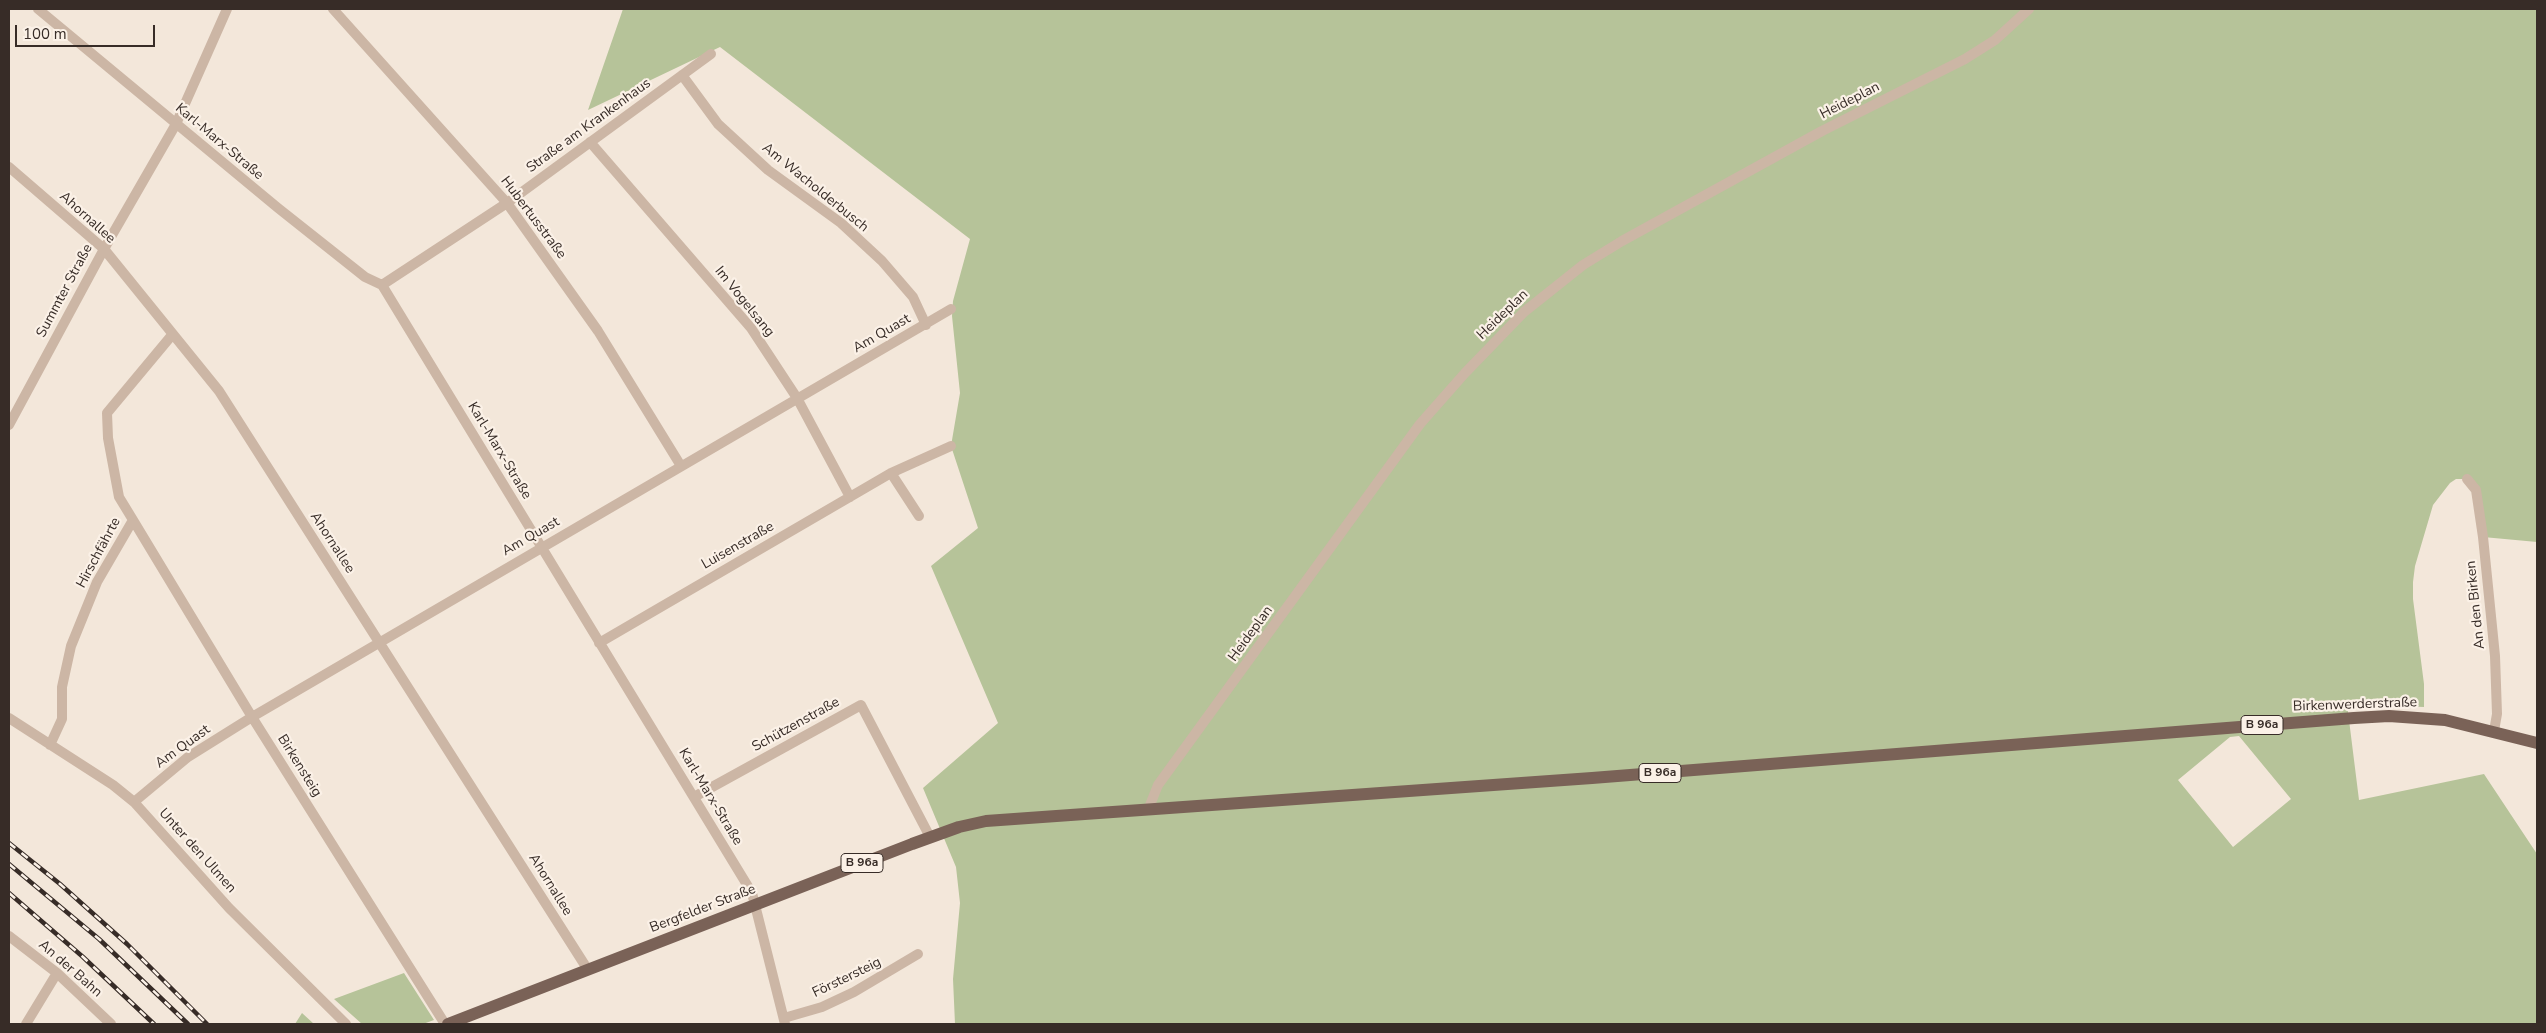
<!DOCTYPE html>
<meta charset="utf-8">
<style>
body{margin:0}
#map{position:relative;width:2546px;height:1033px;overflow:hidden;background:#f3e7da;font-family:"Nunito Sans",sans-serif}
canvas{display:block}
.frame{position:absolute;inset:0;border:10px solid #372c27;pointer-events:none}
.scale{position:absolute;left:15px;top:25px;width:140px;height:22px;box-sizing:border-box;border:2px solid #372c27;border-top:0;padding-left:6px;font-size:15px;line-height:18px;white-space:nowrap;color:#372c27;-webkit-text-stroke:4px #fbf1e7;paint-order:stroke}
</style>
<div id="map">
<canvas width="2546" height="1033"></canvas>
<div class="frame"></div>
<div class="scale">100 m</div>
</div>
<script>
const context = document.querySelector('canvas').getContext('2d');
context.lineJoin = 'round';
function fillPath(path, color) { context.fillStyle = color; context.fill(path, 'evenodd'); }
const toPath = rows => new Path2D(rows.map(r => 'M' + r).join(''));
function trace(path, color, width, dash) { context.strokeStyle = color; context.lineWidth = width; context.lineCap = dash ? 'butt' : 'round'; context.setLineDash(dash || []); context.stroke(path); }
function label(font, color, halo, rows, align = 'center') {
  context.font = font + ' "Nunito Sans",sans-serif'; context.lineWidth = 4.5; context.setLineDash([]); context.textBaseline = 'middle'; context.strokeStyle = halo; context.fillStyle = color; for (const [text, x, y, turn = 0] of rows) {
    context.save(); context.translate(x, y); context.rotate((+turn || 0) * Math.PI / 180); context.textAlign = isNaN(turn) ? turn : align; if (halo) context.strokeText(text, 0, 0); context.fillText(text, 0, 0); context.restore();
  }
}
const green = toPath([
 [623,9,2537,9,2537,542,2483,537,2476,490,2467,479,2456,479,2450,483,2433,505,2415,566,2413,582,2413,599,2424,684,2424,707,2347,704,2359,800,2484,774,2537,854,2537,1024,955,1024,953,979,960,903,956,867,923,788,998,723,931,566,978,528,951,446,960,393,952,316,953,301,970,239,720,47,588,110],
 [2239,736,2291,799,2233,847,2178,780,2230,737],
 [404,973,434,1020,423,1024,362,1024,334,999],
 [302,1013,314,1024,295,1024]
]);
const minor = toPath([
 [38,9,278,208,365,277,382,285,752,893,785,1024],
 [333,9,507,203,598,331,681,466],
 [682,75,718,124,768,170,841,223,882,261,913,297,926,325],
 [590,142,751,328,797,398,850,497],
 [9,167,104,249,219,391,588,970],
 [382,285,507,203,711,54],
 [9,425,104,249,176,124,227,9],
 [891,473,919,516],
 [2467,479,2476,490,2483,537,2495,656,2497,714,2494,731],
 [133,520,252,717,445,1024],
 [599,643,891,473,951,446],
 [9,718,113,785,134,802,229,908,346,1024],
 [50,745,62,719,62,687,71,646,97,582,133,520,119,497,108,438,107,413,172,335],
 [694,797,861,705,930,837],
 [134,802,188,757,252,717,951,309],
 [1148,810,1158,785,1420,424,1465,373,1524,312,1583,265,1622,241,1822,131,1965,59,1995,40,2029,9],
 [9,936,57,973,111,1024],
 [784,1018,822,1007,854,992,918,954],
 [26,1024,57,973]
]);
const primary = toPath([
 [448,1024,912,844,959,827,986,821,1592,778,2354,718,2389,716,2445,720,2537,743]
]);
const rail = toPath([
 [9,843,60,884,127,944,207,1024],
 [9,864,99,939,188,1024],
 [9,893,83,957,154,1024]
]);
const shields = [
 [2262,725,42],
 [1660,773,42],
 [862,863,42]
];
const shieldNames = [
 ["B 96a",2262,725],
 ["B 96a",1660,773],
 ["B 96a",862,863]
];
const streetNames = [
 ["Heideplan",1850,101,-27],
 ["Straße am Krankenhaus",589,126,-36],
 ["Karl-Marx-Straße",219,142,40],
 ["Am Wacholderbusch",815,188,39],
 ["Ahornallee",87,218,42],
 ["Hubertusstraße",533,218,53],
 ["Summter Straße",65,291,-62],
 ["Im Vogelsang",744,302,51],
 ["Heideplan",1503,315,-44],
 ["Am Quast",882,334,-30],
 ["Karl-Marx-Straße",499,451,59],
 ["Am Quast",531,537,-30],
 ["Ahornallee",332,543,57],
 ["Luisenstraße",738,546,-30],
 ["Hirschfährte",99,553,-62],
 ["An den Birken",2476,605,-96],
 ["Heideplan",1251,634,-54],
 ["Birkenwerderstraße",2355,705,-2],
 ["Schützenstraße",796,725,-29],
 ["Am Quast",183,747,-36],
 ["Birkensteig",299,766,58],
 ["Karl-Marx-Straße",710,797,59],
 ["Unter den Ulmen",197,851,48],
 ["Ahornallee",550,885,58],
 ["Bergfelder Straße",703,909,-21],
 ["An der Bahn",70,969,41],
 ["Förstersteig",847,978,-26]
];
fillPath(green, '#b6c399');
trace(minor, '#ccb6a5', 10);
trace(primary, '#7a6257', 12);
trace(rail, '#372c27', 4.5);
trace(rail, '#fbf1e7', 2.5, [8]);
for (const [x, y, w] of shields) { const box = new Path2D(); box.roundRect(x - w / 2, y - 9.5, w, 19, 4); context.fillStyle = '#fbf1e7'; context.fill(box); trace(box, '#372c27', 1); }
label('bold 12px', '#372c27', null, shieldNames);
label('14px', '#372c27', '#fbf1e7', streetNames);
</script>
